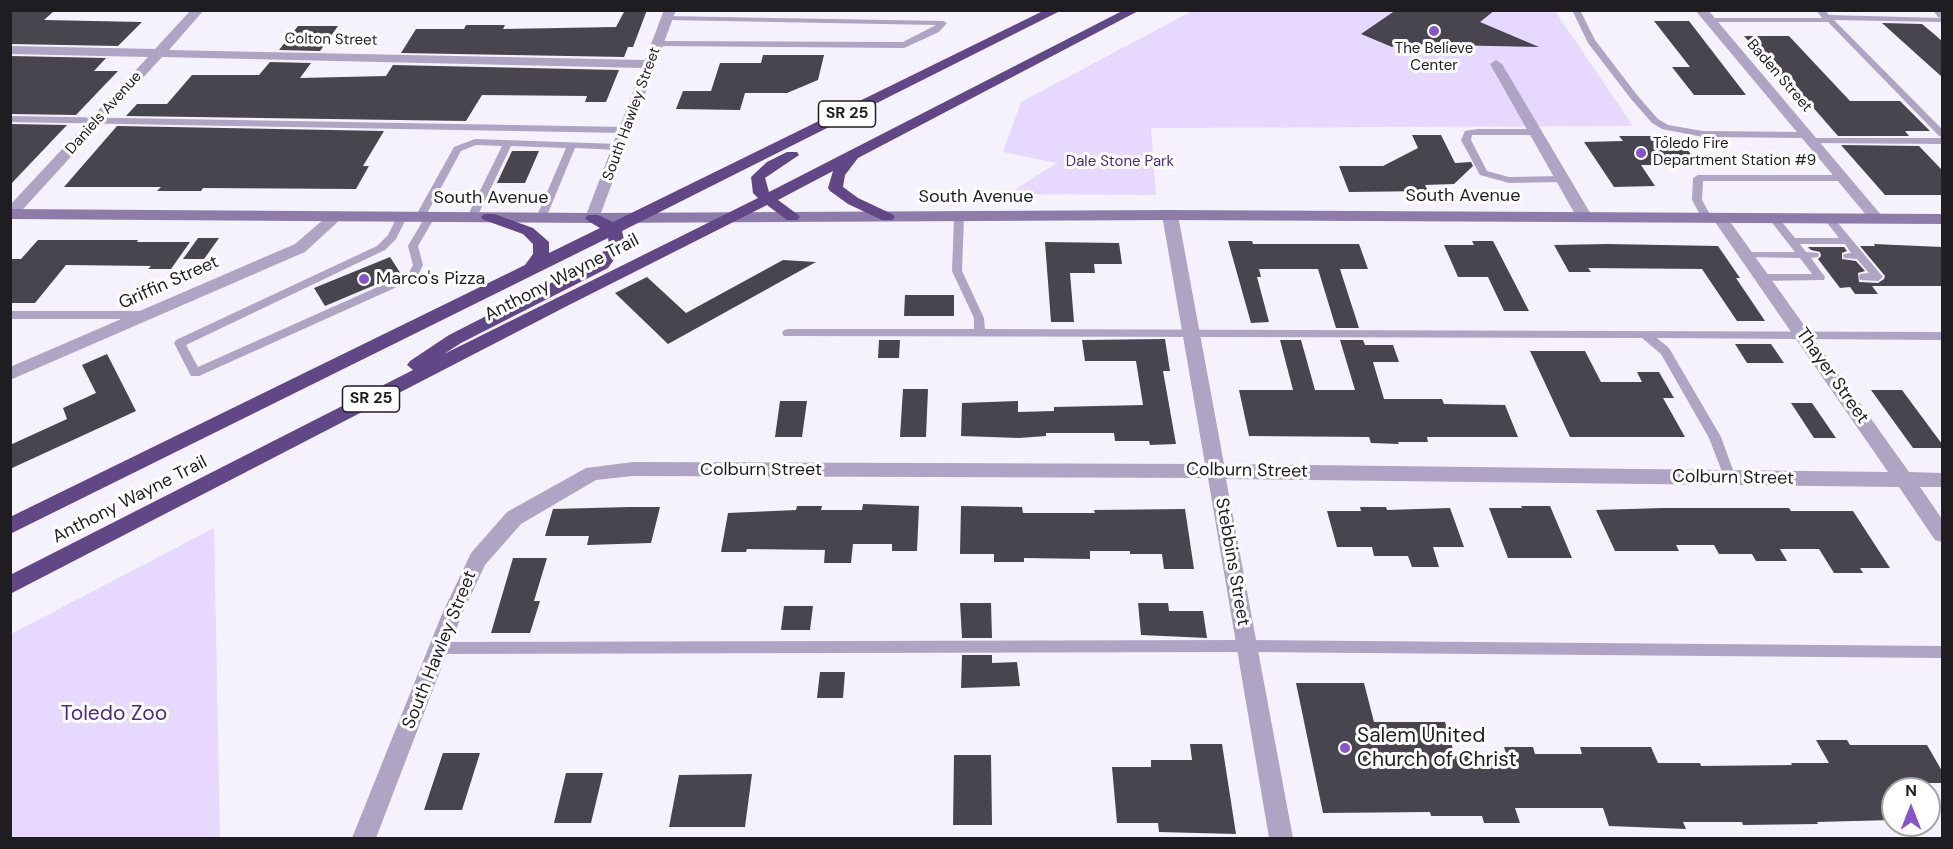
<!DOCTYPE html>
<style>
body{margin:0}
#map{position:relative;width:1953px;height:849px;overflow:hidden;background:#f6f2fd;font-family:"DM Sans",sans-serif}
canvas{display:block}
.frame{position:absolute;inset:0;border:12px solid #1f1d22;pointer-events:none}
.north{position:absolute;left:1881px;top:777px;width:60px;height:60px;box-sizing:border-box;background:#fff;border:2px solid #a5a5a7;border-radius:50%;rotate:0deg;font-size:16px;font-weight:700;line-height:24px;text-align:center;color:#1f1d22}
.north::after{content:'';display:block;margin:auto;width:21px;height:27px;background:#8953cb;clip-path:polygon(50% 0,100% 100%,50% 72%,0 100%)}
</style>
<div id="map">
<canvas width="1953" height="849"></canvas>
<div class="frame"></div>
<div class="north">N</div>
</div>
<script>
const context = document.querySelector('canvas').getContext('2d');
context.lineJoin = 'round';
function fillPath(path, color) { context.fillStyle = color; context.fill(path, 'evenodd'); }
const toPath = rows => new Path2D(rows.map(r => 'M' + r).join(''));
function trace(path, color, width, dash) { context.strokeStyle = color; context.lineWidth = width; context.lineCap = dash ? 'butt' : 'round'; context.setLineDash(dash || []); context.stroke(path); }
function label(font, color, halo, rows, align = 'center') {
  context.font = font + ' "DM Sans",sans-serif'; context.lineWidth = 6; context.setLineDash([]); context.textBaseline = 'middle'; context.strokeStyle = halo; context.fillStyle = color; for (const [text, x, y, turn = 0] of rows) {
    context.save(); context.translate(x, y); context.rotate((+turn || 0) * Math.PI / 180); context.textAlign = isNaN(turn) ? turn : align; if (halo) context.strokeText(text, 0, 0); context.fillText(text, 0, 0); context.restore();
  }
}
const green = toPath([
 [1194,10,1555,11,1633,126,1151,128,1156,195,1008,194,1057,163,1003,152,1021,102],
 [214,528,220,838,11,838,11,634]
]);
const building = toPath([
 [625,10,647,10,633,47,628,47,624,57,401,53,416,29,464,29,466,25,505,25,503,29,616,27],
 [1396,10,1495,10,1480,22,1539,47,1397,44,1392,47,1361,34],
 [10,11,54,11,44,20,142,22,118,46,10,44],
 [1654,21,1689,21,1746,95,1694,95,1672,67,1690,67],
 [1882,23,1922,24,1934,34,1942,41,1942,77],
 [298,26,338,26,320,51,279,50],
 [1744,36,1789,36,1850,101,1900,101,1930,131,1905,131,1909,136,1838,136,1803,96,1796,96],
 [763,55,824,55,818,80,787,93,745,93,740,110,676,109,683,91,711,91,720,63,761,63],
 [10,56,106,58,94,71,118,71,76,115,10,114],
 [270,62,311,63,300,78,386,76,393,65,619,70,606,102,585,102,587,96,482,95,466,121,126,116,137,104,167,104,192,75,259,75],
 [10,124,67,125,10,185],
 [117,126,384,131,363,166,369,166,356,189,203,188,201,191,157,191,161,187,64,187],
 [1412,135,1441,135,1455,163,1471,162,1473,166,1454,184,1425,185,1428,191,1349,192,1339,166,1383,166,1418,148],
 [1619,136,1668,136,1672,140,1680,140,1699,165,1641,165,1655,186,1614,187,1584,142,1623,141],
 [1841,145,1919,146,1942,170,1942,195,1885,195],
 [512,151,539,151,525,183,497,183],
 [198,238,219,238,204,259,183,259],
 [38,240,138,240,137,242,190,242,171,269,148,269,151,266,66,265,35,303,10,303,10,259,21,259],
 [1228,241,1252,241,1253,244,1359,244,1368,269,1340,269,1359,328,1336,328,1318,269,1259,269,1261,277,1257,277,1269,322,1251,323],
 [1472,241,1493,241,1529,311,1504,311,1488,277,1458,277,1444,245,1474,245],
 [1045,242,1119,243,1122,264,1094,264,1095,273,1070,273,1074,322,1051,322],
 [1607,244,1718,246,1740,278,1736,278,1765,321,1737,321,1702,269,1588,268,1591,272,1569,272,1554,245],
 [1874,244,1942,247,1942,286,1872,286,1878,294,1855,294,1850,287,1840,288,1818,259,1821,256,1820,252,1811,250,1808,247,1844,247,1847,251,1842,253,1842,259,1856,261,1865,271,1858,273,1859,282,1878,283,1884,279,1885,276,1860,246,1875,246],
 [390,257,401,274,325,306,314,288],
 [783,260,816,262,668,344,615,293,647,277,686,313],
 [905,295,954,295,954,316,904,316],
 [1165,339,1170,371,1163,371,1176,444,1150,445,1149,441,1115,441,1114,433,1046,433,1046,436,1019,438,961,436,962,403,1018,401,1018,412,1054,411,1054,407,1143,405,1136,361,1085,361,1082,340],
 [879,340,900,340,899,358,878,358],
 [1280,340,1301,340,1315,390,1355,390,1340,340,1363,340,1365,345,1393,345,1399,362,1373,362,1384,399,1442,399,1444,404,1505,405,1518,437,1427,437,1428,442,1398,442,1399,444,1371,443,1369,437,1249,436,1239,390,1293,390],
 [1735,344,1771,344,1784,363,1747,363],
 [1530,351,1585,351,1601,382,1642,382,1637,372,1659,372,1674,398,1663,398,1685,437,1570,437],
 [107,354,136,411,10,469,10,445,67,419,63,408,96,393,82,365],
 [903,389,928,389,926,437,900,437],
 [1871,390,1902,390,1942,444,1942,448,1913,448],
 [780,401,807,401,802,437,775,437],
 [1791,403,1812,403,1836,438,1814,438],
 [863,504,919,506,917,551,892,551,892,544,853,544,851,563,824,563,825,550,747,549,746,552,721,552,728,513,796,510,797,506,822,506,821,510,862,510],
 [961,506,1022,507,1023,513,1095,513,1094,510,1185,509,1194,569,1164,569,1162,554,1130,554,1130,551,1090,551,1090,559,1024,558,1024,562,994,562,994,554,960,554],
 [1521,506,1550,506,1572,558,1508,558,1489,508,1522,508],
 [630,507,660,507,651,543,587,545,589,536,545,536,553,509],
 [1360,507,1386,507,1387,510,1450,508,1464,547,1433,547,1439,567,1412,567,1408,556,1374,556,1372,547,1337,547,1327,511,1361,511],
 [1663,508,1789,508,1791,511,1853,511,1890,568,1860,568,1863,573,1834,573,1819,549,1780,549,1787,561,1756,561,1752,554,1719,554,1714,545,1676,545,1679,551,1615,551,1596,510],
 [513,558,547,558,534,601,540,601,530,633,491,633],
 [960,603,991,603,992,638,962,638],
 [1138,603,1168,603,1169,611,1203,611,1207,638,1141,635],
 [784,606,813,606,810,630,781,630],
 [962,655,992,655,992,663,1017,662,1020,686,961,688],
 [820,672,845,672,843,698,817,698],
 [1296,683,1364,683,1374,722,1445,722,1455,756,1507,756,1504,747,1533,747,1535,754,1582,754,1580,747,1651,747,1658,763,1700,763,1701,766,1792,765,1791,763,1829,763,1816,740,1847,740,1850,745,1927,745,1942,771,1942,783,1913,783,1916,789,1893,789,1893,820,1817,822,1818,824,1743,825,1742,822,1683,822,1686,829,1609,826,1603,808,1515,808,1520,823,1484,823,1482,816,1431,816,1430,812,1323,813],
 [1190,744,1222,744,1236,834,1159,832,1158,823,1117,823,1112,767,1151,767,1151,760,1192,760],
 [443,753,480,753,462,810,424,810],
 [954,755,991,755,992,825,953,825],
 [566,773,603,773,591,823,554,823],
 [752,774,745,827,669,827,679,775]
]);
const lane = toPath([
 [1572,10,1580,10,1595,40,1637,95,1658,119,1668,125,1703,131,1808,132,1813,135,1808,138,1703,137,1662,129,1652,123,1631,99,1588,43,1572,10],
 [1816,10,1825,10,1829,15,1942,18,1942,22,1834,20,1942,129,1942,137,1939,136,1828,22,1709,22,1705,20,1709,18,1822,18,1816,10],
 [664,16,943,21,947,23,939,32,904,48,655,46,654,44,658,41,903,42,936,25,667,20,663,18,664,16],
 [10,116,626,127,631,130,626,133,10,122,10,116],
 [1478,129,1535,129,1540,132,1535,135,1472,135,1471,140,1487,171,1509,177,1562,176,1567,179,1562,182,1509,183,1480,175,1461,140,1465,131,1478,129],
 [1813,138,1942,138,1942,144,1810,143,1810,139,1813,138],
 [475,139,619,144,624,147,619,150,575,148,546,218,541,221,536,218,566,148,511,146,477,217,472,220,467,217,502,146,476,145,461,151,425,217,430,214,435,217,418,246,423,265,417,278,199,376,191,376,174,343,176,340,377,246,388,235,398,215,402,214,407,217,396,239,385,250,186,345,198,367,409,273,413,265,408,246,425,217,420,220,415,217,454,147,475,139],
 [1698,175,1843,175,1848,178,1843,181,1703,181,1702,200,1712,218,1707,221,1703,220,1692,200,1693,178,1698,175],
 [959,214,964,217,962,271,984,318,985,329,1942,332,1942,340,1657,338,1669,348,1721,437,1736,478,1734,482,1730,483,1726,482,1709,438,1661,354,1642,338,784,336,782,333,784,330,788,329,974,329,974,318,952,271,954,217,959,214],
 [1774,216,1778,217,1795,238,1839,238,1824,219,1829,216,1833,217,1883,277,1878,281,1860,280,1859,277,1860,274,1869,273,1857,259,1844,258,1843,256,1844,254,1851,253,1845,244,1800,244,1806,252,1818,253,1819,255,1818,257,1811,258,1825,277,1824,280,1759,281,1758,278,1759,275,1763,274,1812,274,1800,258,1743,257,1742,255,1743,253,1747,252,1795,252,1769,219,1774,216],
 [10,311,146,311,151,315,146,319,10,319,10,311],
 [1247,640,1942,646,1942,658,1247,652,439,654,434,653,432,648,434,643,439,642,1247,640]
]);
const street = toPath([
 [191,10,204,10,169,50,645,60,664,10,676,10,598,221,593,223,585,218,642,68,162,57,15,218,10,220,10,205,148,57,10,54,10,46,155,49,191,10],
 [1695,10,1708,10,1882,216,1885,219,1882,222,1872,222,1695,10],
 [1933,10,1942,10,1942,18,1938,17,1933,10],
 [1496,60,1502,64,1592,216,1589,219,1579,219,1576,216,1490,64,1496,60],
 [1170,210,1178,215,1224,464,1888,472,1713,219,1721,214,1726,216,1909,472,1942,473,1942,487,1920,487,1942,519,1942,542,1935,540,1899,487,1226,479,1293,838,1269,838,1208,478,633,476,596,480,521,524,485,565,462,614,376,838,352,838,442,614,471,553,507,512,586,468,633,462,1205,464,1162,215,1170,210],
 [336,211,341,213,344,216,341,219,305,252,10,380,10,367,295,244,331,213,336,211]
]);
const secondary = toPath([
 [10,209,593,213,1170,210,1942,214,1942,224,1170,220,593,223,10,219,10,209]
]);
const highway = toPath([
 [1045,10,1062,10,622,231,625,244,608,268,461,343,444,354,758,198,753,193,751,177,767,162,787,152,797,152,799,155,765,178,769,192,1124,10,1140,10,858,158,845,175,843,187,858,198,892,214,895,217,892,220,882,220,848,204,830,191,828,188,833,171,778,200,797,214,800,217,797,220,787,220,767,205,569,305,10,594,10,575,413,370,407,365,410,361,449,335,596,260,609,244,608,238,10,534,10,517,525,265,533,254,533,244,523,234,484,220,481,217,484,214,494,214,533,228,549,242,549,253,600,228,588,221,585,218,588,215,598,215,613,222,1045,10]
]);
const markers = [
 [1434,31,6,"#8953cb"],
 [1641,153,6,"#8953cb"],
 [364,279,6,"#8953cb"],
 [1345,748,6,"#8953cb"]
];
const farStreetnames = [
 ["Colton Street",331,40,1],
 ["Baden Street",1779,76,49],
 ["Daniels Avenue",104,113,-48],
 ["South Hawley Street",632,114,-70]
];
const farPoinames = [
 ["The Believe",1434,49],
 ["Center",1434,66],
 ["Toledo Fire",1653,144,"left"],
 ["Department Station #9",1653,161,"left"]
];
const farParknames = [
 ["Dale Stone Park",1120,162]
];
const shields = [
 [847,114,57],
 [371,399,57]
];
const shieldNames = [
 ["SR 25",847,114],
 ["SR 25",371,399]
];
const streetNames = [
 ["South Avenue",1463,196],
 ["South Avenue",976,197],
 ["South Avenue",491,198],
 ["Anthony Wayne Trail",562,278,-27],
 ["Griffin Street",169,283,-24],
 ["Thayer Street",1832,376,55],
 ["Colburn Street",761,470],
 ["Colburn Street",1247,471,1],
 ["Colburn Street",1733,478,1],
 ["Anthony Wayne Trail",130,500,-27],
 ["Stebbins Street",1232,562,80],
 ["South Hawley Street",440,650,-68]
];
const poiNames = [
 ["Marco's Pizza",376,279]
];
const nearParknames = [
 ["Toledo Zoo",114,714]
];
const nearPoinames = [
 ["Salem United",1357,736],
 ["Church of Christ",1357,760]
];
fillPath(green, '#e6d8ff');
fillPath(building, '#48454f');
fillPath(lane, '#afa4c3');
fillPath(street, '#afa4c3');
fillPath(secondary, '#8d7caa');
fillPath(highway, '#614786');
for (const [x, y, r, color] of markers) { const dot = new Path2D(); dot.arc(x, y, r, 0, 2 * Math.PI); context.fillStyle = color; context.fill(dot); trace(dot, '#fff', 2); }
label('15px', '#1f1d22', '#fff', farStreetnames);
label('15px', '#1f1d22', '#fff', farPoinames);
label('15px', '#4e287a', '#fff', farParknames);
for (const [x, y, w] of shields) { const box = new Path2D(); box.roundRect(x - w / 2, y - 13, w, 26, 4.5); context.fillStyle = '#fff'; context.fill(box); trace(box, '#1f1d22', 1.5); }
label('bold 16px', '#1f1d22', null, shieldNames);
label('18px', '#1f1d22', '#fff', streetNames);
label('18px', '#1f1d22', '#fff', poiNames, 'left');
label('21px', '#4e287a', '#fff', nearParknames);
label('21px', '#1f1d22', '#fff', nearPoinames, 'left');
</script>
